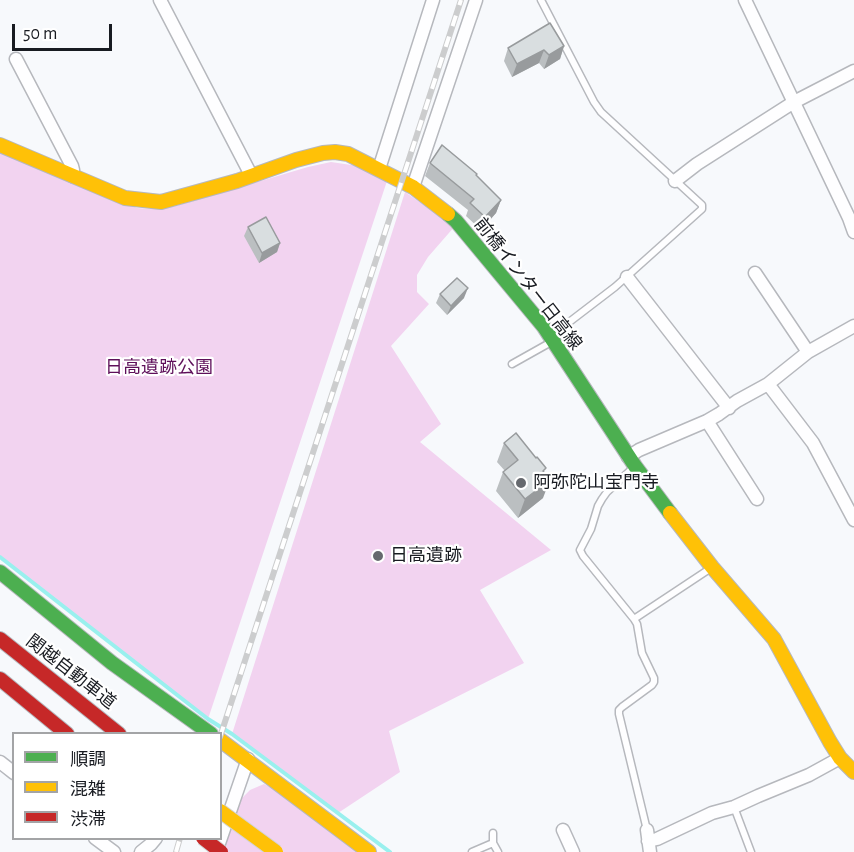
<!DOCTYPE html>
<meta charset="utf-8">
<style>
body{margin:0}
#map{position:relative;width:854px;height:852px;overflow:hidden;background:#f7f9fc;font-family:"Alegreya Sans","Noto Sans JP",sans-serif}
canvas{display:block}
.legend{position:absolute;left:12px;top:732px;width:210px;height:108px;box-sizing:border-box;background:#fff;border:2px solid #a3a4a6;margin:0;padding:8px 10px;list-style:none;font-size:18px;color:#181b21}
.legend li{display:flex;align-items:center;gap:12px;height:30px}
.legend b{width:30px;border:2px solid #a3a4a6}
.scale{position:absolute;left:12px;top:24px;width:100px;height:27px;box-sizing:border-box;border:3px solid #181b21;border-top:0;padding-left:8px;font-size:18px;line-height:21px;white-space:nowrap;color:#181b21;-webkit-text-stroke:4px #fff;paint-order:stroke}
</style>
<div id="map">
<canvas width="854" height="852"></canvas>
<ul class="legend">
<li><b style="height:8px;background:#4caf50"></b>順調</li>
<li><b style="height:8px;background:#ffc107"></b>混雑</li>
<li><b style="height:8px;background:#c62828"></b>渋滞</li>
</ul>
<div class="scale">50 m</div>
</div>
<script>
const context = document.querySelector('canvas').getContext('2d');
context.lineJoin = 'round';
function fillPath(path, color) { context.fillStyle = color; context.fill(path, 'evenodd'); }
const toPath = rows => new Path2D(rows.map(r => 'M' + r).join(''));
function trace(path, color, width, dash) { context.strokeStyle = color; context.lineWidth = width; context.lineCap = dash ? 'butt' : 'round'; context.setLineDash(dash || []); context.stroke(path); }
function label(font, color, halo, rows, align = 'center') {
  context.font = font + ' "Alegreya Sans","Noto Sans JP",sans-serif'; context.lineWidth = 4.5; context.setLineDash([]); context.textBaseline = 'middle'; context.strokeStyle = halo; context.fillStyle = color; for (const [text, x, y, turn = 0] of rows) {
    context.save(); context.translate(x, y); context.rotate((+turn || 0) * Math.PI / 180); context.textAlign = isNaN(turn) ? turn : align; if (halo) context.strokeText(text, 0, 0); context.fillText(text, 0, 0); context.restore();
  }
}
const green = toPath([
 [0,151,137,208,151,209,176,206,308,167,331,162,358,166,387,181,208,719,0,557],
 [405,192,455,226,428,257,417,275,417,292,429,304,391,346,441,424,420,442,551,550,480,590,524,663,389,731,400,772,338,813,232,734],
 [264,784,276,790,358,852,222,852,241,799,250,790]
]);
const stream = toPath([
 [0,557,208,719,232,734,390,852]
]);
const lane = toPath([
 [541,0,594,102,601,112,702,205,702,209,615,287,551,336],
 [512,364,553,341],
 [635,466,607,492,602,499,598,506,591,529,580,550,583,556,634,619,637,624,642,653,654,678,654,682,652,685,622,707,619,710,619,714,647,830],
 [634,619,711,568],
 [734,807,751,852],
 [493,833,493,843,498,852],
 [472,852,493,843]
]);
const street = toPath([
 [160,0,251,175],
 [745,0,849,218,854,232],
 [16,59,72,166,73,170,72,176],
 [379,169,433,0],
 [675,181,697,164,794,102,854,71],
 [413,187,476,0],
 [755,273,808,352],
 [627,277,729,408],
 [768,384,813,443,854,520],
 [707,421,757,499],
 [628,457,639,450,707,421,719,414,737,401,768,384,808,352,854,326],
 [0,762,14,773],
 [563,830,573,852],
 [647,830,650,852],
 [95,838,114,852],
 [648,841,657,839,712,813,734,807,758,796,809,775,840,758],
 [141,852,151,844,156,838],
 [216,852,248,759]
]);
const fast = toPath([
 [448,214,456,221,544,327,635,466,670,513],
 [0,572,112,663,211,734]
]);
const slow = toPath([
 [0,145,125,198,161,202,237,181,296,160,323,153,335,152,348,154,413,187,448,214],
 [670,513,712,567,774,639,830,742,840,758,854,772],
 [220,740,369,852]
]);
const jam = toPath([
 [0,639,119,734],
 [0,679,67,734]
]);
const rail = toPath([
 [220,737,461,0],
 [176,852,180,838]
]);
const slowBridge = toPath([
 [220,811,276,852]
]);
const jamBridge = toPath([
 [203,838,221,852]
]);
const wall = toPath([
 [564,46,560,59,544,69,539,63,512,77,504,61,508,48],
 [430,163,476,175,501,200,496,213,481,230,466,216,468,210,425,176],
 [248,227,280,243,277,252,259,263,244,236],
 [440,294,464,298,447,315,436,303],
 [504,443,544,473,543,498,518,518,496,491,503,472,505,471,497,462]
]);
const shadedWall = toPath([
 [564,46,560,59,544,69,549,55],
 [544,50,539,63,512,77,517,64],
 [501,200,496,213,481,230,485,217],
 [280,243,277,252,259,263,262,253],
 [468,288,464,298,447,315,451,306],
 [550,480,543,498,518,518,525,499]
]);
const building = toPath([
 [550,23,564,46,549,55,544,50,517,64,508,48,550,23],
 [442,145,477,174,476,175,501,200,485,217,470,203,474,199,430,163,442,145],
 [266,217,280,243,262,253,248,227,266,217],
 [457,278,468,288,451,306,440,294,457,278],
 [516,433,536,458,537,457,546,468,543,471,550,480,525,499,503,472,518,460,504,443,516,433]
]);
const markers = [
 [521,483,6,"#66696e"],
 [378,556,6,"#66696e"]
];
const streetNames = [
 ["前橋インター日高線",528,284,52],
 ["関越自動車道",71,672,38]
];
const parkNames = [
 ["日高遺跡公園",159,368]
];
const poiNames = [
 ["阿弥陀山宝門寺",533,483],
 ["日高遺跡",390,556]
];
fillPath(green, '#f2d3f0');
trace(stream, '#99f0ee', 4);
trace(lane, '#b6b8bd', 9);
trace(street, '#b6b8bd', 15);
trace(fast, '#b6b8bd', 16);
trace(slow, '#b6b8bd', 16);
trace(jam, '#b6b8bd', 16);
trace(lane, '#fefeff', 6);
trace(street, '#fefeff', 12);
trace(fast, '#4caf50', 14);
trace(slow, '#ffc107', 14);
trace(jam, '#c62828', 14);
trace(rail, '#cccdce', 6);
trace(rail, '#fff', 4, [11]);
trace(slowBridge, '#d2d4d6', 16, []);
trace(jamBridge, '#d2d4d6', 16, []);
trace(slowBridge, '#ffc107', 14);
trace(jamBridge, '#c62828', 14);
fillPath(wall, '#bbbfc1');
fillPath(shadedWall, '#989b9d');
fillPath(building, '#d9dee0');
trace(building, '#989b9d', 1.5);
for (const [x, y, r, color] of markers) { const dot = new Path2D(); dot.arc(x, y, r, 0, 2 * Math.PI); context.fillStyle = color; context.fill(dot); trace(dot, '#fff', 2); }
label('18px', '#181b21', '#fff', streetNames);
label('18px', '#5e0f5a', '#fff', parkNames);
label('18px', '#181b21', '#fff', poiNames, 'left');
</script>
